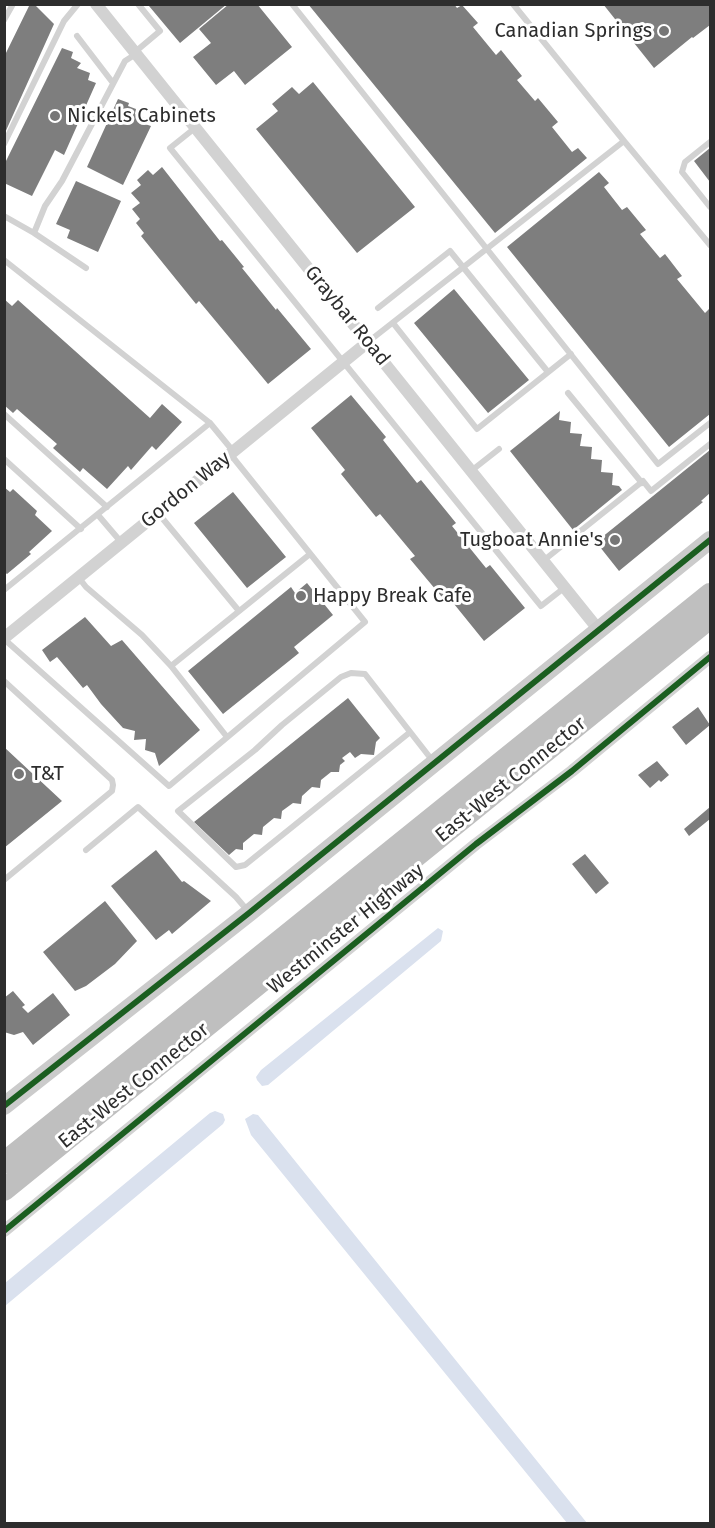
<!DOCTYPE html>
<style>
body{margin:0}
#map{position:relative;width:715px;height:1528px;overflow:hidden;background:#fff;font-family:"Fira Sans",sans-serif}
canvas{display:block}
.frame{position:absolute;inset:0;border:6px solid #2d2d2d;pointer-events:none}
</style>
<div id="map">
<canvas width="715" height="1528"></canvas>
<div class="frame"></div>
</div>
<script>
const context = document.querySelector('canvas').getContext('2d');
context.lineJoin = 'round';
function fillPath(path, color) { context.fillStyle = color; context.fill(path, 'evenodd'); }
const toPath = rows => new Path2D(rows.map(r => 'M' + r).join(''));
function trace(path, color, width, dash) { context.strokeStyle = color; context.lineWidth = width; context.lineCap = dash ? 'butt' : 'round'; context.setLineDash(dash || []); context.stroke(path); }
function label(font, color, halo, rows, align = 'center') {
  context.font = font + ' "Fira Sans",sans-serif'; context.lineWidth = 6; context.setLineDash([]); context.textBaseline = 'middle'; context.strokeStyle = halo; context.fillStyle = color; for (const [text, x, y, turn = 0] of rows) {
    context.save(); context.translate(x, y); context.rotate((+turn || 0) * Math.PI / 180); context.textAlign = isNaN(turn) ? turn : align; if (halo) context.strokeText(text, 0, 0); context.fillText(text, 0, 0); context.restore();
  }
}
const water = toPath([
 [438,928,443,931,441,941,268,1085,262,1086,257,1080,256,1077,261,1070],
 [215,1111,223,1114,225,1120,223,1124,5,1306,5,1283,210,1113],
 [253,1114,258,1115,587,1523,567,1523,251,1135,245,1119]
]);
const building = toPath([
 [30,4,34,4,54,24,4,135,4,57],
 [151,4,227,4,180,43,149,6],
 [229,4,257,4,292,47,245,85,234,71,216,85,193,57,211,43,199,29],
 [308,4,454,4,457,8,462,5,478,23,473,27,496,55,501,50,522,76,517,80,535,101,538,98,558,122,552,127,572,152,578,148,587,158,495,233],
 [603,4,710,4,710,25,693,38,692,37,654,68],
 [62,48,73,52,71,58,81,63,77,68,90,73,88,80,96,83,64,155,55,150,32,196,4,183,4,165],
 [313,82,415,207,357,253,256,129,278,111,272,104,292,87,299,94],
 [118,99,129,103,128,106,136,109,135,114,145,118,142,123,151,126,123,185,87,167],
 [710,148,710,182,694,161],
 [162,167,220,241,222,240,244,267,242,268,276,310,277,308,311,349,268,384,199,301,196,304,141,236,144,233,136,223,140,219,132,209,140,203,131,193,141,185,137,180,148,170,153,175],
 [599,172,609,183,604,187,622,210,627,207,646,230,640,234,660,258,665,254,682,276,677,279,705,313,710,308,710,414,669,447,507,247],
 [76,181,121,201,98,252,67,238,70,230,56,224],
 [454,289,529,380,488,413,414,323],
 [4,299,12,306,18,300,150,418,162,404,182,422,156,450,152,446,131,470,128,466,107,489,83,468,80,472,53,448,57,444,17,409,13,413,4,405],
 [351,395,386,437,383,440,417,483,421,480,456,523,452,526,486,568,490,565,525,608,484,641,450,599,446,602,410,559,415,556,380,514,376,517,341,474,345,470,311,428],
 [560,411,559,420,571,422,570,433,582,434,580,446,592,447,591,459,602,460,601,472,613,473,612,485,619,486,622,490,573,530,510,451],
 [710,450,710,493,701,501,703,502,619,571,596,542],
 [4,487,10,492,13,489,37,511,35,515,52,531,29,552,31,554,7,574,4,572],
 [233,492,286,557,247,588,194,523],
 [307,583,333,615,294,647,299,653,223,714,188,671,291,587,295,593],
 [85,617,111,646,122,640,200,730,159,766,155,753,145,750,146,739,134,740,135,731,123,728,101,704,87,685,83,688,57,657,50,662,42,650],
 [348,698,380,738,376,742,374,755,361,754,355,758,350,752,342,758,345,761,340,765,339,772,331,772,321,780,320,788,312,787,302,796,301,804,293,803,282,811,281,819,274,818,263,827,262,835,254,834,243,843,243,850,236,849,229,855,194,822],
 [698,707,710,725,686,745,672,727],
 [4,747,62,801,4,848],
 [657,761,669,775,661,782,659,780,650,788,638,775],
 [710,807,710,819,689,836,684,829],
 [156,850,182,882,184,881,211,901,172,934,169,930,156,940,111,886],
 [585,854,609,883,596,894,572,864],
 [105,901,137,941,115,964,86,986,75,991,43,952],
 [13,991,25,1005,22,1007,28,1013,53,993,70,1015,33,1045,23,1032,14,1035,4,1032,4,998]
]);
const lane = toPath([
 [292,4,658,464,710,423],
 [513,4,624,141],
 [4,20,13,4],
 [77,36,113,83],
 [135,52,160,31,138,4],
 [195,128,170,148,541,606,564,588],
 [710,142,685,162,682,172,710,207],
 [4,144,64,21,78,4],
 [4,216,34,233],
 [4,260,210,423,233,451],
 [86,268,34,233,45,206,62,181,125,61,136,54],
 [378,308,450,251,548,372],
 [393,323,477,429,571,354],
 [368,342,624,141,710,245],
 [568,393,642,483],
 [4,414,107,507],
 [4,459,81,529],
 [471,471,499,449],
 [158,513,239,611],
 [98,515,121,542],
 [543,561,643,481,651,491,710,444],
 [79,578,86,587,142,635,171,666,227,737],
 [4,590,210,423],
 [4,639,169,786,365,622,231,455],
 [171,666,310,554],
 [4,681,112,780,113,785,112,791,4,880],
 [409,733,245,865,236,867,178,811,255,750,282,725,341,677,351,673,365,674,432,760],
 [86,850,138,807,236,897,247,910]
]);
const street = toPath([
 [96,4,598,629],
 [4,638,368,342],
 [4,1231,476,844,572,771,710,657]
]);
const secondary = toPath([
 [4,1106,249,913,710,540]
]);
const highway = toPath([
 [4,1163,710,594],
 [4,1190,710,618]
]);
const cycleway = toPath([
 [4,1106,249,913,710,540],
 [4,1231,476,844,572,771,710,657]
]);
const markers = [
 [664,31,6,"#767676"],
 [55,116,6,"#767676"],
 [615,540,6,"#767676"],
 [301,596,6,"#767676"],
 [19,774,6,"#767676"]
];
const poiNames = [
 ["Canadian Springs",652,31,"right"],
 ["Nickels Cabinets",67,116],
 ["Tugboat Annie's",603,540,"right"],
 ["Happy Break Cafe",313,596],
 ["T&T",31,774]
];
const streetNames = [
 ["Graybar Road",347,316,51],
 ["Gordon Way",186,490,-39],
 ["East-West Connector",511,780,-39],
 ["Westminster Highway",346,929,-39],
 ["East-West Connector",134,1086,-39]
];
fillPath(water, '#dae1ee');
fillPath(building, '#7e7e7e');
trace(lane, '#d2d2d2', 6);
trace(street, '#d2d2d2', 12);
trace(secondary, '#cbcbcb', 18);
trace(highway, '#bfbfbf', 22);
trace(cycleway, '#1b5e20', 6);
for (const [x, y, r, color] of markers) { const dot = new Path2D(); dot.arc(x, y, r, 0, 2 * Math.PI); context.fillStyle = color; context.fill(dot); trace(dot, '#fff', 2); }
label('20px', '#2d2d2d', '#fff', poiNames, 'left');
label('20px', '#2d2d2d', '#fff', streetNames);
</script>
